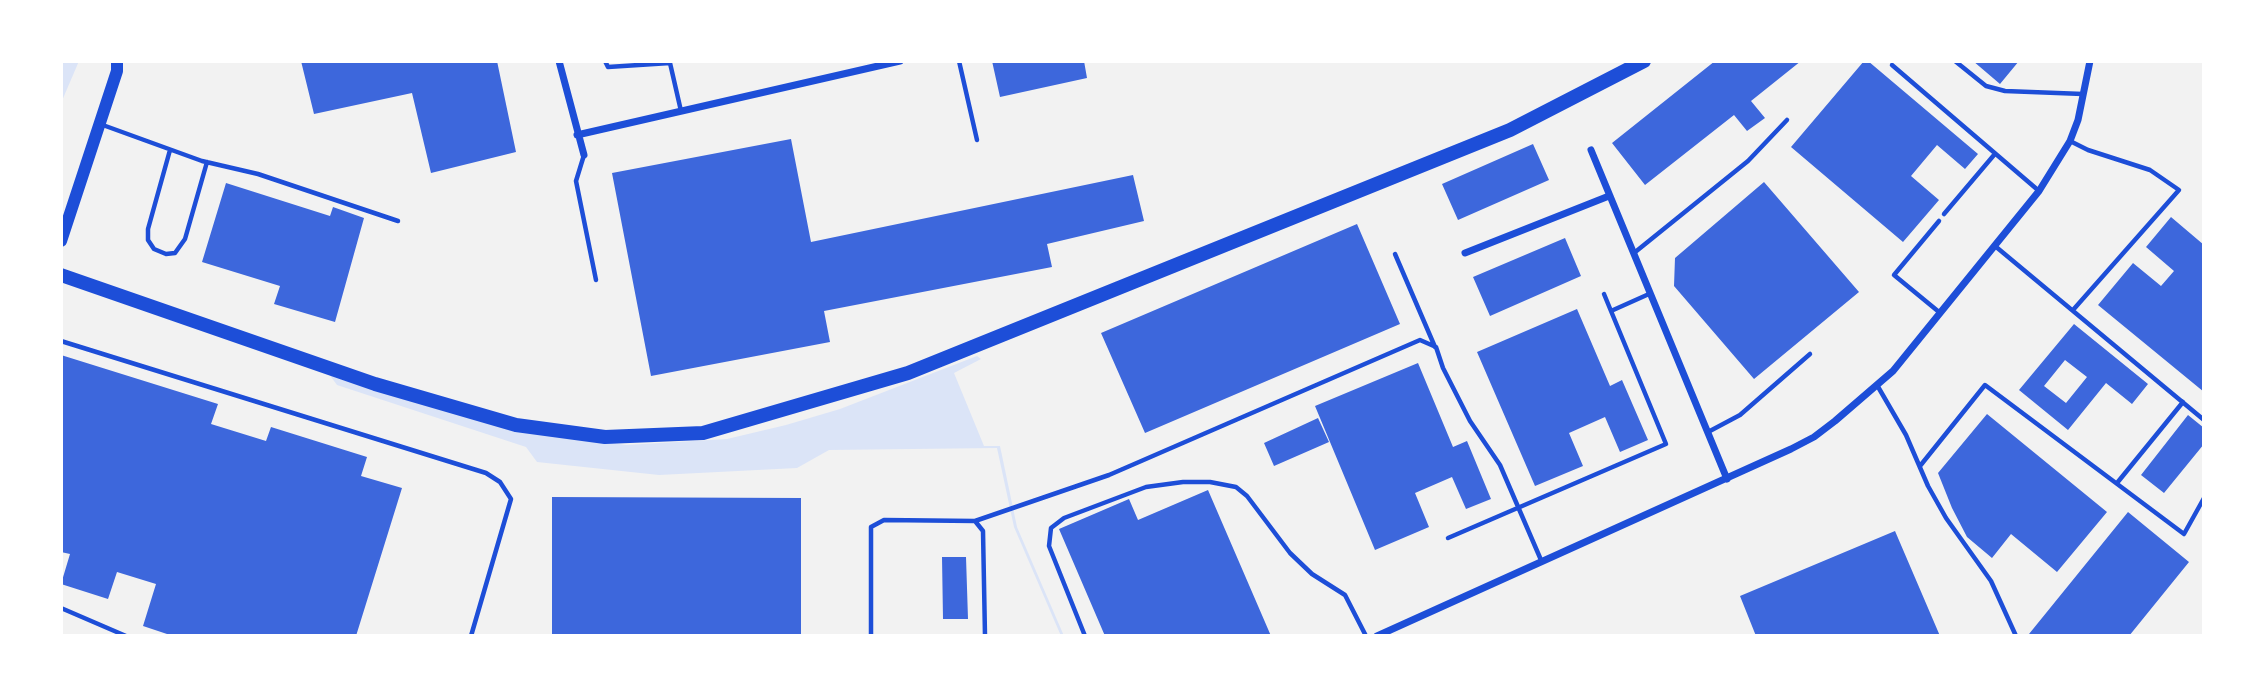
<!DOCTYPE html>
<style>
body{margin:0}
#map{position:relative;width:2265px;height:697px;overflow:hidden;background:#f2f2f2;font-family:"Golos Text",sans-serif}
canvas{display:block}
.frame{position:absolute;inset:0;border:63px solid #fff;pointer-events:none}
</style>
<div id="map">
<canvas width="2265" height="697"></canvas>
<div class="frame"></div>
</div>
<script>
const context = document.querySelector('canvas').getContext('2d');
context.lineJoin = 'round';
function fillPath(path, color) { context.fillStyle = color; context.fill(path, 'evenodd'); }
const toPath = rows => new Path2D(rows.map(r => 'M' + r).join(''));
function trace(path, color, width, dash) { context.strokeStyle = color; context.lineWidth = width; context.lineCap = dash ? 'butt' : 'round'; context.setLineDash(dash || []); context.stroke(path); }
const green = toPath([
 [61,61,79,61,61,103],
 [977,356,981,359,954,373,984,446,1000,446,1017,527,1064,636,1061,636,1014,527,997,448,829,450,797,468,659,475,537,462,526,447,337,385,326,370,606,442,626,445,727,439,786,425,840,409]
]);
const building = toPath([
 [301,61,497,61,516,152,431,173,412,93,314,114],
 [992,61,1084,61,1087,78,1000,97],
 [1715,61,1801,61,1751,101,1765,118,1747,131,1734,115,1645,185,1612,143],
 [1864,61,1868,61,1978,154,1965,169,1937,145,1911,176,1939,200,1903,242,1791,147],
 [1973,61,2019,61,2000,84],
 [791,139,811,242,1133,175,1144,221,1047,244,1052,267,824,311,830,342,651,376,612,173],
 [1533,144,1549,180,1458,220,1442,184],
 [1764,182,1859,292,1754,379,1674,286,1675,258],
 [226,183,330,216,333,207,364,218,335,322,274,304,280,286,202,262],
 [2171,217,2204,245,2204,392,2098,305,2133,263,2161,286,2174,271,2146,247],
 [1357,224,1400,324,1145,433,1101,333],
 [1565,238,1581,276,1490,316,1473,277],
 [1577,309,1610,386,1622,380,1648,440,1620,452,1605,417,1569,433,1583,466,1535,486,1477,352],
 [2074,324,2148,384,2132,404,2106,383,2068,430,2019,390],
 [2065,360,2087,377,2066,403,2044,386],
 [61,355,218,404,211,424,266,441,271,427,367,457,361,476,402,488,356,636,173,636,143,626,156,584,117,572,108,599,61,584,70,554,61,552],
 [1418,363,1453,447,1467,441,1491,499,1466,509,1452,477,1415,493,1429,527,1375,550,1315,406],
 [1987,414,2107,512,2057,572,2011,534,1992,558,1967,537,1952,508,1938,473],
 [2188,415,2204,428,2204,444,2164,493,2141,475],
 [1318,418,1329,442,1274,466,1264,443],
 [1208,490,1271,636,1105,636,1059,529,1129,499,1138,520],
 [552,497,801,498,801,636,552,636],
 [2128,512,2189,562,2129,636,2032,636,2029,634],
 [1895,531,1940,636,1756,636,1740,596],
 [942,557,966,557,968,619,943,619]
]);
const service = toPath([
 [605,61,608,67,670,63,681,111],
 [959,61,977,140],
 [1955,61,1986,86,2005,91,2083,94],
 [1892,65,2039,191],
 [100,124,202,161,258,174,398,221],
 [2070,141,2088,150,2150,170,2179,190,2073,310],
 [170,150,148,229,148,240,154,249,166,254,175,253,185,239,207,162],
 [584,155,576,181,596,280],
 [1944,214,1994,155],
 [1939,221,1894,275,1939,312],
 [1995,246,2204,420],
 [1634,253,1748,161,1787,120],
 [1395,254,1435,347],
 [1604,294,1611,311],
 [61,341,486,473,500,482,511,499,471,636],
 [1877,385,1906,435,1928,486,1946,518,1991,581,2016,636],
 [1708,432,1740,415,1810,354],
 [1920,466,1985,385,2184,534,2204,498],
 [2117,483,2183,402],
 [975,521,1109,475,1420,340,1436,347,1443,368,1470,421,1500,465,1541,560],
 [1448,538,1666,444,1611,311,1649,294],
 [61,608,126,636],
 [871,636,871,527,884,520,975,521,983,531,985,636],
 [1085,636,1049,546,1051,528,1064,518,1146,487,1183,482,1210,482,1236,487,1247,496,1290,553,1312,574,1345,595,1366,636]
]);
const minor = toPath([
 [559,61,584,155],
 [577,135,900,61],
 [1591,150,1727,479],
 [1465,253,1609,196],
 [1377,636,1791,449,1814,437,1835,421,1893,371,2039,191,2070,141,2078,120,2090,61]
]);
const tertiary = toPath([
 [61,241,117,71,117,61]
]);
const primary = toPath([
 [61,275,375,384,516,425,605,437,703,433,908,373,1510,130,1644,61]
]);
fillPath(green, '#dbe4f7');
fillPath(building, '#3d67dc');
trace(service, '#1d4ed8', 4.5);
trace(minor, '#1d4ed8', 7);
trace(tertiary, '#1d4ed8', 12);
trace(primary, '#1d4ed8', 14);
</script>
